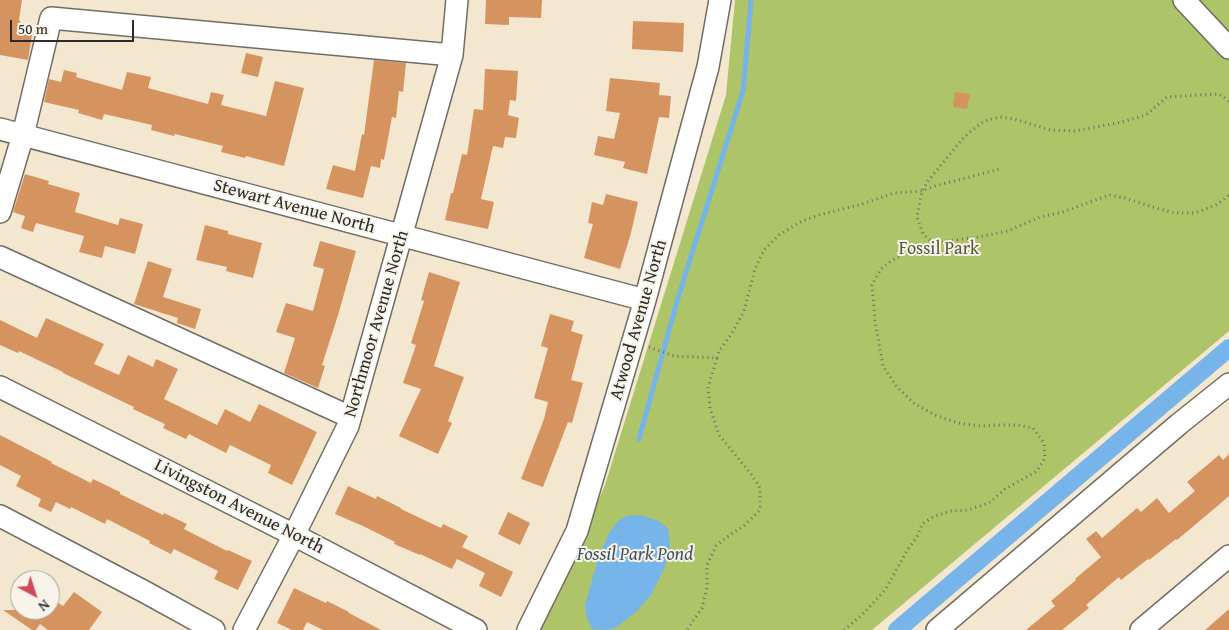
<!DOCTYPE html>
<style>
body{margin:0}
#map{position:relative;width:1229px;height:630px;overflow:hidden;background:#f4e7d0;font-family:"Gentium Book Plus",serif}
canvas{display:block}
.north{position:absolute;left:10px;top:570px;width:50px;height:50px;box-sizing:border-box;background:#f7f3e8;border:1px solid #a5a39c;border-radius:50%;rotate:140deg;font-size:14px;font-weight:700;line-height:20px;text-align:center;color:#2b2b2b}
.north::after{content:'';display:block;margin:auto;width:18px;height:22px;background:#d1495b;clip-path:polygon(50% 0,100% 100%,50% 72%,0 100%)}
.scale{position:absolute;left:10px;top:20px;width:124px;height:22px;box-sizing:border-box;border:2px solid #2b2b2b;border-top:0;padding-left:6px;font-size:15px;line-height:18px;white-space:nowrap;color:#2b2b2b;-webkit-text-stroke:4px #f7f3e8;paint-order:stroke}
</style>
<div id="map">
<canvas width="1229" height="630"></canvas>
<div class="north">N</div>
<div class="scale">50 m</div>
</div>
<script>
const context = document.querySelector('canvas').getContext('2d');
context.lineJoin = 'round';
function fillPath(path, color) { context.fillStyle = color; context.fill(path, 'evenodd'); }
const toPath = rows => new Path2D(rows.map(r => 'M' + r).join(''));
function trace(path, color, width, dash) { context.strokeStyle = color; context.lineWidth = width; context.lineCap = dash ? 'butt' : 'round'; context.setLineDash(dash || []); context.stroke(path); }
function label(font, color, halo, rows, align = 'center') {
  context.font = font + ' "Gentium Book Plus",serif'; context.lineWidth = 4; context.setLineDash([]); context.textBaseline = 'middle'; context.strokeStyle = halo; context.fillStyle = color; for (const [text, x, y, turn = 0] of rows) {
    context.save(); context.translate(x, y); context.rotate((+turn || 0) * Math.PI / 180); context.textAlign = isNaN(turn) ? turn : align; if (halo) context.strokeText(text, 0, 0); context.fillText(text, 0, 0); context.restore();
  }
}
const green = toPath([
 [735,0,1229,0,1229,331,872,630,539,630,576,553,605,485,726,95]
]);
const water = toPath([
 [639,515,659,521,668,529,670,546,665,567,651,595,637,611,617,627,608,630,592,629,587,619,585,605,598,559,609,533,619,520,627,516]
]);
const stream = toPath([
 [639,439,678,298,743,91,751,2]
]);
const canal = toPath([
 [897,630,1229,348]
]);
const building = toPath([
 [0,0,22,0,19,20,20,21,18,33,32,35,28,60,0,55],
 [486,0,542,0,541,18,509,17,509,25,485,24],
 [633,21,684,23,683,52,632,49],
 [246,53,263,57,258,77,241,73],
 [374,60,406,63,403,92,399,91,396,118,392,117,384,160,381,159,380,168,371,166,363,198,326,189,333,165,355,171,362,134,364,135],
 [485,69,518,71,516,101,510,100,508,115,519,118,516,138,505,137,503,148,493,146,481,199,494,202,488,229,445,220,451,193,453,193,462,154,467,155,474,109,483,110],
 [64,70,77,73,76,77,122,90,127,72,151,77,148,88,208,104,211,92,224,95,221,105,266,116,275,81,304,88,284,166,246,156,245,158,221,152,223,146,175,134,174,136,151,130,152,125,104,114,102,120,78,113,79,110,44,102,49,79,61,82],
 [610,78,660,83,659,95,671,96,669,118,659,117,647,174,623,168,625,162,594,155,598,136,614,139,620,113,606,111],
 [955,92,970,94,967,109,953,107],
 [25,174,49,181,48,184,80,193,75,212,118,225,120,218,143,224,135,254,105,246,102,258,79,252,84,236,36,223,33,232,21,228,25,216,13,212],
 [606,194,638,202,631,233,620,269,584,258,593,224,588,223,592,202,603,205],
 [205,225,228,231,228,234,262,243,253,278,226,271,227,267,196,260],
 [320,241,356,251,339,312,322,365,325,366,318,388,284,373,295,338,276,332,286,303,313,311,324,269,313,266],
 [148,261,172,269,163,297,201,309,195,329,177,323,178,318,134,304],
 [429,272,460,282,434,366,464,377,448,421,452,423,438,454,399,436,421,389,403,383,416,345,411,343,424,301,421,300],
 [550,314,574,321,571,331,583,335,571,380,583,383,572,423,568,422,543,487,521,479,544,419,548,402,534,398,548,348,541,346],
 [46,318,104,344,94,364,119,375,128,355,153,367,156,359,178,369,164,399,217,425,225,409,250,422,259,404,317,432,292,485,268,473,271,465,230,445,226,453,189,434,186,439,163,428,165,424,133,409,134,407,63,373,63,372,19,351,18,353,0,345,0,320,37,338],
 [0,435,52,462,51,463,91,483,93,479,120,492,120,494,163,515,164,513,187,524,184,529,227,551,228,550,252,561,238,590,214,579,218,571,174,549,171,554,149,543,150,541,107,519,105,524,71,507,70,509,56,502,51,512,38,506,41,499,16,486,21,476,0,465],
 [1229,454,1229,496,1221,503,1177,540,1176,539,1149,560,1148,559,1121,580,1119,577,1086,605,1089,608,1062,630,1026,630,1055,606,1051,601,1076,580,1075,579,1101,557,1086,539,1096,531,1102,538,1137,508,1141,512,1157,498,1169,513,1195,491,1187,482,1219,455,1223,460],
 [348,486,376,499,377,496,401,508,401,509,441,528,443,524,468,536,462,547,513,572,501,597,479,586,485,573,457,559,452,569,420,554,420,555,394,544,395,542,363,526,335,514],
 [508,512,530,523,520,545,498,534],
 [294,588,326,603,327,601,349,612,349,613,381,630,323,630,307,622,303,630,292,630,277,623],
 [74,592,102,612,89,630,48,630,40,624,36,630,32,630,3,610,50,610,50,597,63,606],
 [1229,609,1229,630,1205,630]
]);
const path = toPath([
 [1229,101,1219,94,1167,97,1146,115,1122,122,1075,131,1050,130,1015,119,1000,117,984,121,964,137,928,181,922,191,917,217,923,234,934,244,948,241,978,237,1008,231,1040,217,1063,212,1109,195,1125,198,1156,208,1176,213,1195,213,1218,204,1229,195],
 [649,347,674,356,717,358,708,387,710,408,719,435,751,474,760,488,760,510,744,526,731,534,716,546,707,565,707,587,702,608,687,630],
 [717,358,719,351,731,335,744,311,755,269,764,250,779,235,802,221,819,215,862,204,894,193,922,191,935,186,1000,169],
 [844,630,862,615,885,590,908,549,917,537,922,524,933,517,950,511,968,510,989,503,1005,489,1037,471,1045,458,1044,443,1033,428,1017,425,995,425,980,426,958,423,935,415,915,404,897,387,883,366,875,321,872,285,881,269,891,261,906,253,935,244]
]);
const minor = toPath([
 [1184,0,1229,48],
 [0,129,645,300],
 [0,212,23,135,51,18,452,55],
 [0,257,350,417],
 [0,387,294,535,476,630],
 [0,516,145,592,214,630],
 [244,630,294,535,348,426,452,55,457,0],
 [528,630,577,531,645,300,708,67,720,0],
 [937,630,1179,424,1229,384],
 [1141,630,1229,556]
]);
const streetNames = [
 ["Stewart Avenue North",294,207,15],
 ["Atwood Avenue North",639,320,-74],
 ["Northmoor Avenue North",377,324,-74],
 ["Livingston Avenue North",239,507,27]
];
const parkNames = [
 ["Fossil Park",939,249]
];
const waterNames = [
 ["Fossil Park Pond",635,555]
];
fillPath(green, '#adc468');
fillPath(water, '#76b4e9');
trace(stream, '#76b4e9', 5);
trace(canal, '#76b4e9', 18);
fillPath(building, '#d5945f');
trace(minor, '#716d65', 24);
trace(path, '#716d65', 3, [1, 4]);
trace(minor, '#fff', 21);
label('18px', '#2b2b2b', '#f7f3e8', streetNames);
label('18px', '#52593d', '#f7f3e8', parkNames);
label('italic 19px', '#425464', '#f7f3e8', waterNames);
</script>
